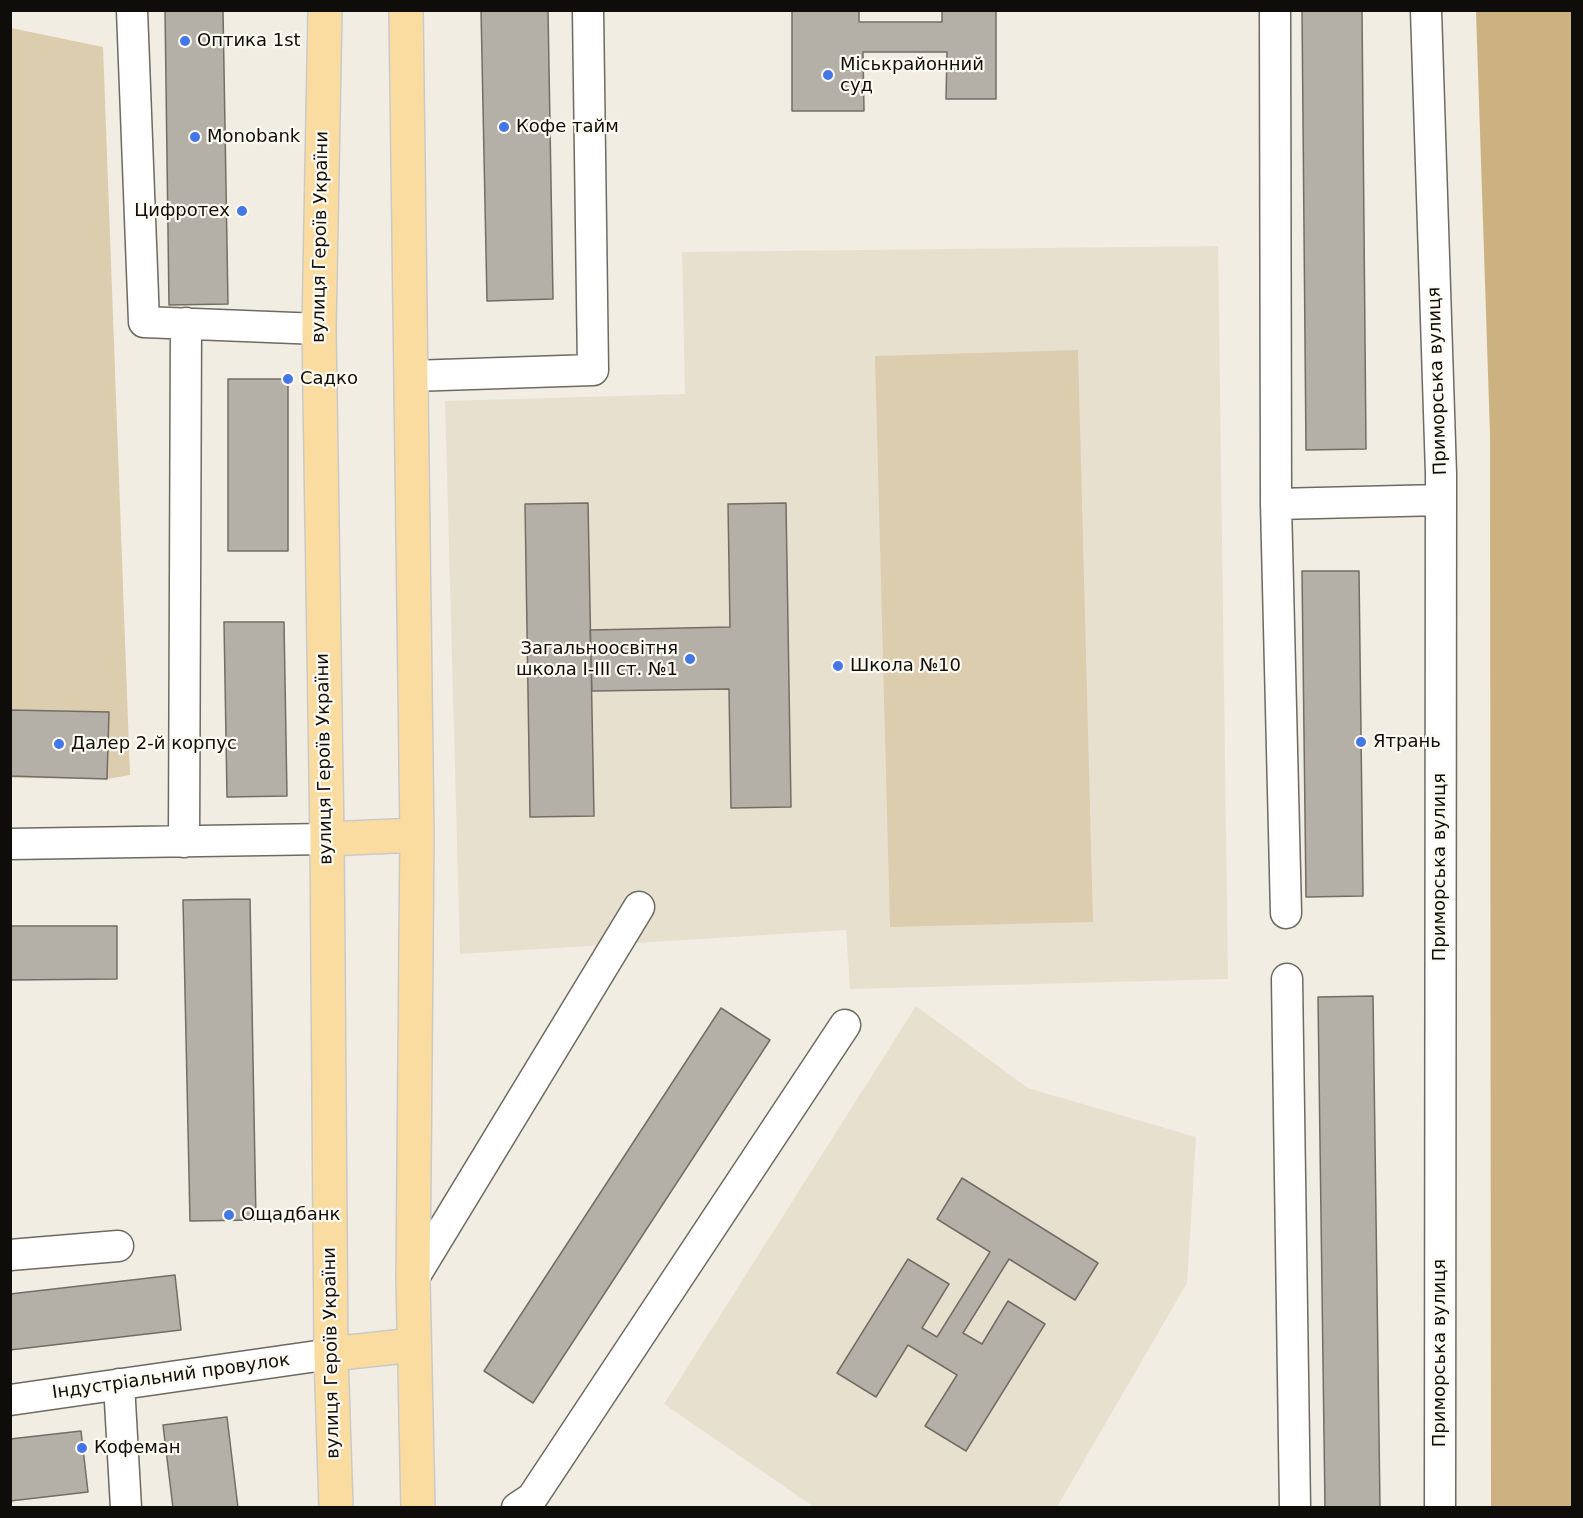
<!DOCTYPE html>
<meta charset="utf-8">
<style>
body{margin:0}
#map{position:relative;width:1583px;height:1518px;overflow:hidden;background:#f2ede3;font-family:"DejaVu Sans",sans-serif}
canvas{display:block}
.frame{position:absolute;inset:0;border:12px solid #0f0d0a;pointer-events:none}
</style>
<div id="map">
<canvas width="1583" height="1518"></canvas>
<div class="frame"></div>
</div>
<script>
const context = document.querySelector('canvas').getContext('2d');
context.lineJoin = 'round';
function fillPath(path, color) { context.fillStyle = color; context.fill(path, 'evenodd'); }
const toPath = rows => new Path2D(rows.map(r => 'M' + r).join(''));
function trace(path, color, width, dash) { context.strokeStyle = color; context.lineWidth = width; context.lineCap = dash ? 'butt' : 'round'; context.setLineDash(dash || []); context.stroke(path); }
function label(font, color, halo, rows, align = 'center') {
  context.font = font + ' "DejaVu Sans",sans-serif'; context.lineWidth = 4.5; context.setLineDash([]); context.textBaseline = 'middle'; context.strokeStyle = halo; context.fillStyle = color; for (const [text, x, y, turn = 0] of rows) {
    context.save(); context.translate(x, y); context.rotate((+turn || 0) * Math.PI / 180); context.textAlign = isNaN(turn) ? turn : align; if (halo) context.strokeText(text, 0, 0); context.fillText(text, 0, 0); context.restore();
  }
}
const built = toPath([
 [1218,246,1228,979,850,989,846,930,460,954,445,401,685,394,682,252],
 [916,1006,1028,1088,1196,1137,1187,1283,1057,1507,814,1507,664,1404]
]);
const green = toPath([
 [11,28,103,47,130,775,107,779,11,778],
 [1078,350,1093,922,890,927,875,356]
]);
const forest = toPath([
 [1476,11,1572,11,1572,1507,1491,1507,1490,434]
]);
const building = toPath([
 [165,10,223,10,228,304,169,305,165,10],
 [481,10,548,10,553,299,487,301,481,10],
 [792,10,859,10,859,22,942,22,942,10,996,10,996,99,946,99,947,52,863,52,864,111,792,111,792,10],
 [1302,10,1362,10,1366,449,1306,450,1302,10],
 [228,379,288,379,288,551,228,551,228,379],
 [588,503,594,816,530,817,525,504,588,503],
 [786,503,791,807,731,808,729,689,592,691,590,630,730,627,728,504,786,503],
 [1302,571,1359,571,1363,896,1306,897,1302,571],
 [224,622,284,622,287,796,227,797,224,622],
 [10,710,109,712,107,779,10,776,10,710],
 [250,899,256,1220,190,1221,183,900,250,899],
 [10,926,117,926,117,979,10,980,10,926],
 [1373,996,1380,1508,1325,1508,1318,997,1373,996],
 [721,1008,770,1040,533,1403,484,1371,721,1008],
 [962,1178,1098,1263,1075,1300,1009,1259,963,1333,982,1344,1008,1301,1045,1324,966,1451,925,1426,957,1375,908,1345,876,1397,837,1373,908,1259,949,1284,922,1328,937,1337,990,1252,937,1219,962,1178],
 [175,1275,181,1330,10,1350,10,1294,175,1275],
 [227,1417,238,1508,173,1508,163,1425,227,1417],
 [81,1431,88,1492,10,1501,10,1439,81,1431]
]);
const minor = toPath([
 [132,10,144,322,319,329],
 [1275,10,1276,504,1286,913],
 [1426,10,1441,474,1440,1508],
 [411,376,593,370,588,10],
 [1276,504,1441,500],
 [184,842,186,323],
 [10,844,327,839],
 [1287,979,1295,1508],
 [10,1255,118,1246],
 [413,1279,639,907],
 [119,1384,126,1508],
 [10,1400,331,1354],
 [517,1508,532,1498,845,1025]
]);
const major = toPath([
 [325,10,319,329,327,839,331,1354,336,1508],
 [406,10,417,835,413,1279,418,1508],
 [327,839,417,835],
 [331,1354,414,1345]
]);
const markers = [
 [185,41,6,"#4377e8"],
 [828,75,6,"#4377e8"],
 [504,127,6,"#4377e8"],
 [195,137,6,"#4377e8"],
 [242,211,6,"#4377e8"],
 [288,379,6,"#4377e8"],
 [690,659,6,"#4377e8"],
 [838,666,6,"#4377e8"],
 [1361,742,6,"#4377e8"],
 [59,744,6,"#4377e8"],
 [229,1215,6,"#4377e8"],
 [82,1448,6,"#4377e8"]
];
const poiNames = [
 ["Оптика 1st",197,41],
 ["Міськрайонний",840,65],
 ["суд",840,86],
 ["Кофе тайм",516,127],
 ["Monobank",207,137],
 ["Цифротех",230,211,"right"],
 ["Садко",300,379],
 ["Загальноосвітня",678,649,"right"],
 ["школа І-ІІІ ст. №1",678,670,"right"],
 ["Школа №10",850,666],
 ["Ятрань",1373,742],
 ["Далер 2-й корпус",71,744],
 ["Ощадбанк",241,1215],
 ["Кофеман",94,1448]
];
const streetNames = [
 ["вулиця Героїв України",321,237,-89],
 ["Приморська вулиця",1438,381,-92],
 ["вулиця Героїв України",325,759,-91],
 ["Приморська вулиця",1440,867,-90],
 ["вулиця Героїв України",332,1353,-91],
 ["Приморська вулиця",1440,1353,-90],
 ["Індустріальний провулок",171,1377,-8]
];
fillPath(built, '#e8e0cf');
fillPath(green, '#ddcdaf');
fillPath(forest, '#ccb281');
fillPath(building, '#b5b0a7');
trace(building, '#726e65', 1.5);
trace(minor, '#6e6a62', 33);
trace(major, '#cacac9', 36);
trace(minor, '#fff', 30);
trace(major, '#fadca0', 33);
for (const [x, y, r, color] of markers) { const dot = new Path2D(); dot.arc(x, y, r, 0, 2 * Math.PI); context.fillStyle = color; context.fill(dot); trace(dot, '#fefaf2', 2); }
label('18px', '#0f0d0a', '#fefaf2', poiNames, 'left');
label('18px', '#0f0d0a', '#fefaf2', streetNames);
</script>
